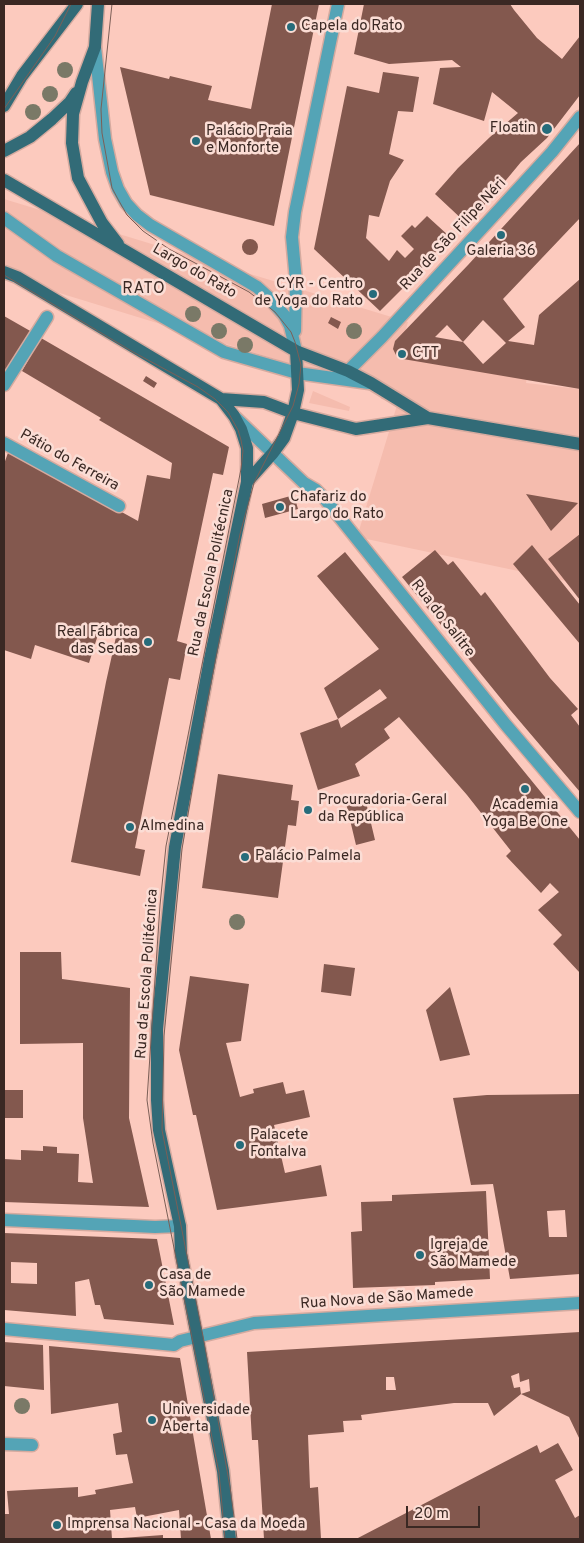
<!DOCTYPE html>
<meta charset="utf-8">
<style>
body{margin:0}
#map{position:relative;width:584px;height:1543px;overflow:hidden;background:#fccabe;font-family:Overpass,sans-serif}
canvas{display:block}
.frame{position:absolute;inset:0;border:5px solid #3a2823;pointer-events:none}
.scale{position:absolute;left:406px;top:1506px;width:74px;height:22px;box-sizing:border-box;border:2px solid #3a2823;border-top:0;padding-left:6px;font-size:15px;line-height:18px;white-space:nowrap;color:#3a2823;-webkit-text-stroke:4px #fbddd5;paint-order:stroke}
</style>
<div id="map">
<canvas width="584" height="1543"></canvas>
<div class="frame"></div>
<div class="scale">20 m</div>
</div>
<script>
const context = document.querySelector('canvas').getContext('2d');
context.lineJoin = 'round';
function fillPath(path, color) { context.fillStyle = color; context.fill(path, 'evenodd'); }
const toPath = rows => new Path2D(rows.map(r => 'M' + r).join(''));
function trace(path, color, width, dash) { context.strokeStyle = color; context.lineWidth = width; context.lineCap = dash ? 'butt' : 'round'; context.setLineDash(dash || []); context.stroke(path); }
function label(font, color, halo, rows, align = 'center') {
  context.font = font + ' Overpass,sans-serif'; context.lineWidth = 5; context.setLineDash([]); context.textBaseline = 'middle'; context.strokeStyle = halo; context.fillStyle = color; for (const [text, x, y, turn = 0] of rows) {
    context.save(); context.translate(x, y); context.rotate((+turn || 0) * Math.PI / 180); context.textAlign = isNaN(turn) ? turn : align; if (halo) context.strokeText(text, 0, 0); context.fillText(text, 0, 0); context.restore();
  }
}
const built = toPath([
 [4,199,408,322,403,339,527,378,526,383,580,389,580,584,357,537,398,402,381,399,382,392,4,276],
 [313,391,350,407,349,411,309,403]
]);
const building = toPath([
 [272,4,319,4,274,226,150,195,120,67,169,79,170,76,212,86,208,100,251,109],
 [364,4,510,4,514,10,537,38,562,59,580,36,580,95,547,138,521,162,492,197,466,223,435,194,458,168,490,137,518,113,492,92,484,121,433,104,440,68,461,67,452,60,389,64,354,54],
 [383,72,419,77,413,112,398,111,389,154,404,160,390,181,379,217,369,215,366,238,389,261,397,250,405,258,414,249,401,236,412,225,415,228,427,216,449,236,419,272,380,311,314,249,347,86,379,93],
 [580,143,580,218,503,299,525,327,508,341,534,345,539,315,580,279,580,389,403,359,396,355,393,349,395,341,468,265],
 [483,320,506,343,483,364,463,342,435,337,447,325,463,342],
 '242 247a8 8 0 1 1 16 0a8 8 0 1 1-16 0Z',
 [4,316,32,332,4,377],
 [331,317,341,322,338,329,328,323],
 [41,338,229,447,223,475,213,473,177,641,187,644,180,680,169,678,135,848,145,850,140,876,71,862,106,682,118,628,102,622,89,663,35,645,31,659,4,650,4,464,9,450,138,521,147,475,170,479,172,463,99,420,101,418,22,371],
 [146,376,157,383,154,388,143,381],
 [526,494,578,503,551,531],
 [294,495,298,509,265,518,262,504],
 [580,534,580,600,548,559],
 [532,545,580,605,580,644,513,564],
 [435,550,448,565,453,561,481,596,485,592,550,678,578,709,571,715,580,727,580,792,511,711,402,577],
 [345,552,580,840,580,973,553,944,562,935,538,910,559,892,550,883,541,893,506,856,511,851,467,795,399,717,384,729,390,738,355,764,360,776,318,790,300,733,338,719,341,728,387,698,380,689,338,719,324,688,379,649,317,576],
 [218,774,293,785,291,800,299,801,296,826,288,825,278,898,202,888],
 [365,798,375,840,356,845,346,803],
 [20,952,61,952,62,979,130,988,129,1118,149,1207,4,1202,4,1159,21,1160,21,1150,43,1151,43,1146,57,1147,57,1153,79,1154,78,1182,93,1183,83,1118,83,1043,20,1044],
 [324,964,355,968,351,996,321,992],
 [190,976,249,984,241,1041,226,1043,240,1097,254,1093,253,1089,283,1082,286,1094,304,1090,310,1117,274,1125,285,1173,321,1165,327,1196,217,1210,196,1115,193,1115,179,1050],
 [450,987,470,1055,440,1061,426,1010],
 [4,1090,23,1090,23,1118,4,1118],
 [580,1094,580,1274,510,1279,493,1184,471,1185,453,1098,487,1095],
 [565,1210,567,1237,549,1237,547,1211],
 [486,1191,490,1279,435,1282,435,1285,353,1288,351,1232,362,1231,361,1202,392,1201,392,1195],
 [4,1233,157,1239,174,1325,104,1319,100,1305,95,1305,89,1279,75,1282,76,1316,4,1310],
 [11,1262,37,1263,37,1284,11,1283],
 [580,1332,580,1440,569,1417,521,1394,494,1416,488,1403,454,1403,361,1415,362,1420,343,1421,344,1432,308,1435,310,1488,318,1487,321,1539,264,1539,258,1440,252,1440,247,1352],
 [519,1373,520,1382,529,1379,530,1391,521,1394,520,1387,514,1388,511,1376],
 [386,1377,394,1377,396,1390,386,1390],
 [4,1342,43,1345,44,1390,4,1386],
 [49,1346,180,1358,211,1539,181,1539,179,1510,137,1518,135,1507,110,1510,112,1539,4,1539,4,1514,9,1514,7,1491,78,1487,78,1497,96,1494,95,1490,133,1483,127,1454,116,1455,113,1434,122,1432,118,1403,51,1414],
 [558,1443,573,1470,555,1480,575,1518,580,1515,580,1539,356,1539,537,1445,540,1453],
 [163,1535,163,1539,122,1539,122,1538]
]);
const minor = toPath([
 [95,47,105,139,112,172,118,189,126,203,137,215,150,225,240,277,257,287,268,297,284,315,290,326,296,351],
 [4,218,57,256,224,352,297,373,369,383],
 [295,331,296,281,292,237,295,212,338,4],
 [348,371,382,337,552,152,580,117],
 [4,385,47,317],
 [236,418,304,483,316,490,325,499,506,725,580,812],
 [4,443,119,506],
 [4,1220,155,1227,180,1226],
 [4,1329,174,1345,180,1341,254,1323,580,1303],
 [4,1444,32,1445]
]);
const major = toPath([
 [98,4,95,47,82,82,73,114,72,143,78,178,102,223,118,244],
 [4,106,22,76,77,4],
 [4,151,30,137,52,119,70,102,76,93],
 [4,180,296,351,348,371,371,383,428,418],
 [4,272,17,277,221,399,264,402,293,413,356,429,428,418,580,444],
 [221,399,234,416,241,429,247,448,247,482],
 [230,1539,223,1471,181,1254,180,1226,159,1130,157,1100,157,1029,175,847,210,659,247,482,273,453,284,438,293,413,298,390,296,351]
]);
const tram = toPath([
 [112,4,101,109,102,133,112,188,119,201,127,215,143,231,169,249,249,292,275,312,291,332,295,342,301,365,299,384,293,406,254,483,240,534,206,709,182,849,164,1036,162,1130,203,1336,230,1487,237,1539],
 [4,109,55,36,71,4],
 [4,275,133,352,198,387,215,399,228,412,238,430,241,440,243,451,241,469,166,846,160,905,147,1100,153,1143,219,1473,225,1539]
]);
const trees = [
 [65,70],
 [50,94],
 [33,112],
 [193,314],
 [219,331],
 [354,331],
 [245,345],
 [237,922],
 [22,1406]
];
const markers = [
 [291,27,5,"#266c7b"],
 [547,129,6,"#266c7b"],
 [196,141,5,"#266c7b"],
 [501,235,5,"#266c7b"],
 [373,294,5,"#266c7b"],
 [402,354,5,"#266c7b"],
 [280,507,5,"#266c7b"],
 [148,642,5,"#266c7b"],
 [525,789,5,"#266c7b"],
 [308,810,5,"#266c7b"],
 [130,827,5,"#266c7b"],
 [245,857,5,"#266c7b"],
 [240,1145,5,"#266c7b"],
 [420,1255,5,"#266c7b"],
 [149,1285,5,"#266c7b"],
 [152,1420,5,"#266c7b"],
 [57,1525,5,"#266c7b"]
];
const poiNames = [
 ["Capela do Rato",301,27],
 ["Floatin",536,129,"right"],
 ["Palácio Praia",206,132],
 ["e Monforte",206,149],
 ["Galeria 36",501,252,"center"],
 ["CYR - Centro",363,285,"right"],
 ["de Yoga do Rato",363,302,"right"],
 ["CTT",412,354],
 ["Chafariz do",290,498],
 ["Largo do Rato",290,515],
 ["Real Fábrica",138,633,"right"],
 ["das Sedas",138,650,"right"],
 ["Procuradoria-Geral",318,801],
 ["da República",318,818],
 ["Academia",525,806,"center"],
 ["Yoga Be One",525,823,"center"],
 ["Almedina",140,827],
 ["Palácio Palmela",255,857],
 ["Palacete",250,1136],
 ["Fontalva",250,1153],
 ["Igreja de",430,1246],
 ["São Mamede",430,1263],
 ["Casa de",159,1276],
 ["São Mamede",159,1293],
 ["Universidade",162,1411],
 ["Aberta",162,1428],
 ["Imprensa Nacional - Casa da Moeda",67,1525]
];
const streetNames = [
 ["Rua de São Filipe Néri",454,235,-47],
 ["Largo do Rato",194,272,30],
 ["Pátio do Ferreira",69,461,29],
 ["Rua da Escola Politécnica",212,573,-78],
 ["Rua do Salitre",442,619,52],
 ["Rua da Escola Politécnica",148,974,-86],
 ["Rua Nova de São Mamede",387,1299,-4]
];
const neighbourhoodNames = [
 ["RATO",144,290]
];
fillPath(built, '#f5bcae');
fillPath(building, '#83584e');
trace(minor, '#d5aa9f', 15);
trace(major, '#d5aa9f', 15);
trace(minor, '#54a4b6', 12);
trace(major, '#326b77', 12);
trace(tram, '#7b5f57', 1);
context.fillStyle = '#7a7967';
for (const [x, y] of trees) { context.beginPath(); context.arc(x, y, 8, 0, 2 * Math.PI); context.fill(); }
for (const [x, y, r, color] of markers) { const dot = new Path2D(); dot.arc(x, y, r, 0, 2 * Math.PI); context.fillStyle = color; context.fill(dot); trace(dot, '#fbddd5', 2); }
label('15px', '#3a2823', '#fbddd5', poiNames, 'left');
label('15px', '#3a2823', '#fbddd5', streetNames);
context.letterSpacing = '1px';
label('16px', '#3a2823', '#fbddd5', neighbourhoodNames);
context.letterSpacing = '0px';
</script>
